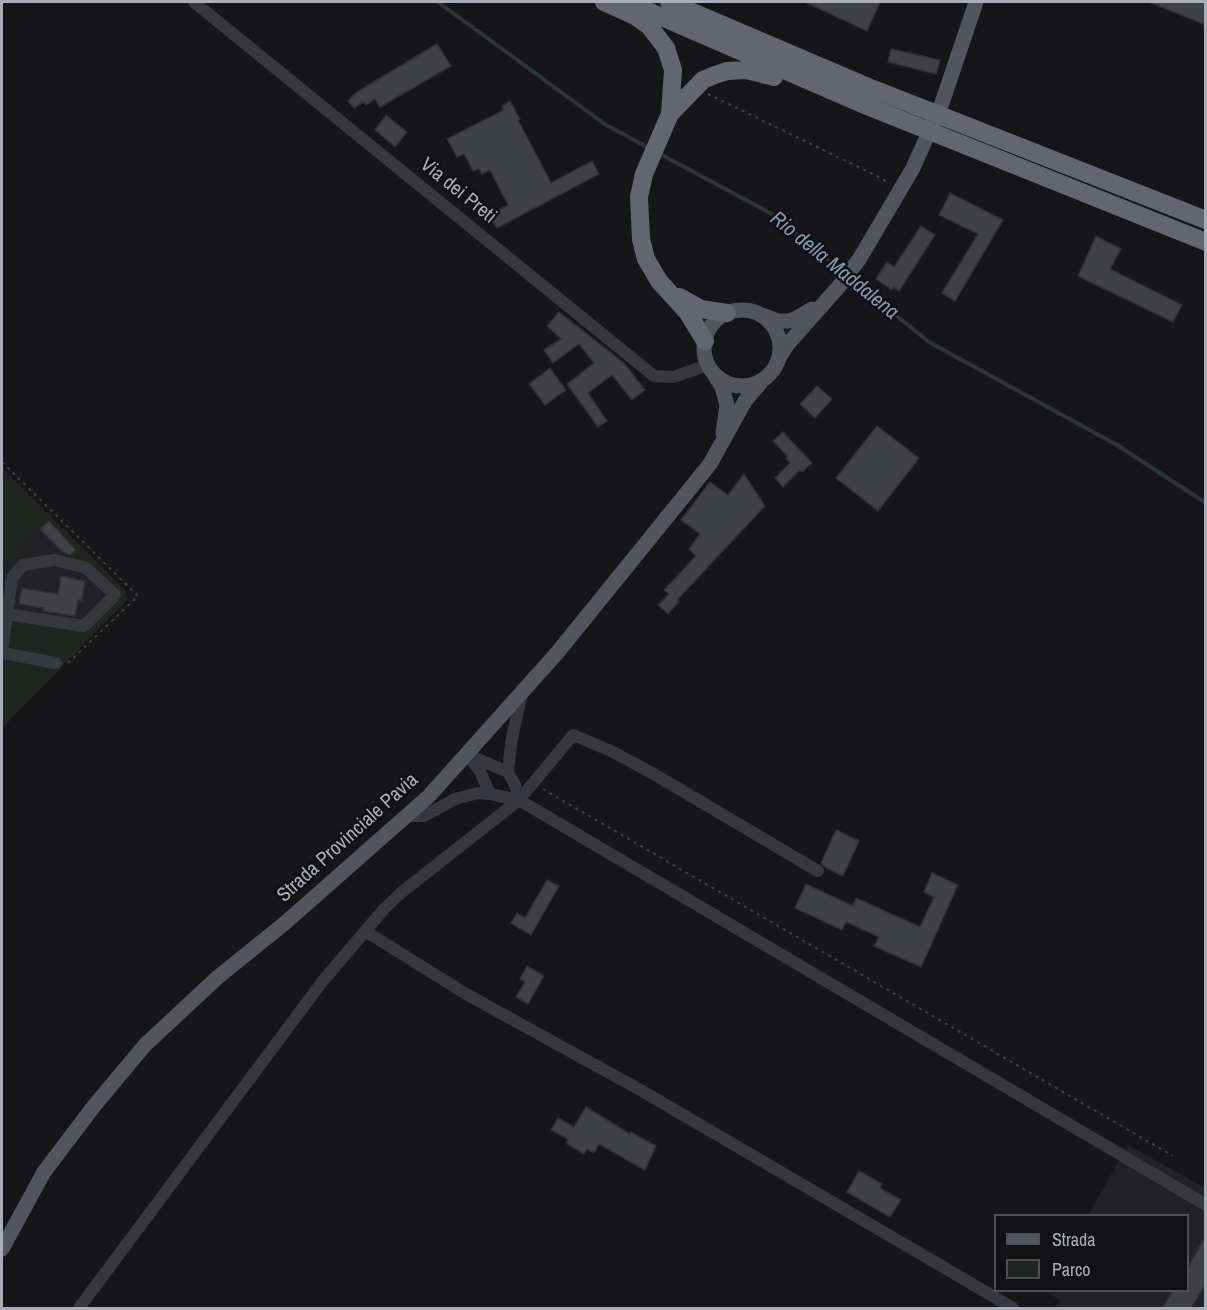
<!DOCTYPE html>
<style>
body{margin:0}
#map{position:relative;width:1207px;height:1310px;overflow:hidden;background:#161618;font-family:"Archivo Narrow",sans-serif}
canvas{display:block}
.frame{position:absolute;inset:0;border:3px solid #a8adb8;pointer-events:none}
.legend{position:absolute;left:994px;top:1214px;width:195px;height:78px;box-sizing:border-box;background:#111113;border:2px solid #4d4f55;margin:0;padding:8px 10px;list-style:none;font-size:18px;color:#a8adb8}
.legend li{display:flex;align-items:center;gap:12px;height:30px}
.legend b{width:30px;border:2px solid #4d4f55}
</style>
<div id="map">
<canvas width="1207" height="1310"></canvas>
<div class="frame"></div>
<ul class="legend">
<li><b style="height:8px;background:#53555c"></b>Strada</li>
<li><b style="height:16px;background:#1e261f"></b>Parco</li>
</ul>
</div>
<script>
const context = document.querySelector('canvas').getContext('2d');
context.lineJoin = 'round';
function fillPath(path, color) { context.fillStyle = color; context.fill(path, 'evenodd'); }
const toPath = rows => new Path2D(rows.map(r => 'M' + r).join(''));
function trace(path, color, width, dash) { context.strokeStyle = color; context.lineWidth = width; context.lineCap = dash ? 'butt' : 'round'; context.setLineDash(dash || []); context.stroke(path); }
function label(font, color, halo, rows, align = 'center') {
  context.font = font + ' "Archivo Narrow",sans-serif'; context.lineWidth = 5; context.setLineDash([]); context.textBaseline = 'middle'; context.strokeStyle = halo; context.fillStyle = color; for (const [text, x, y, turn = 0] of rows) {
    context.save(); context.translate(x, y); context.rotate((+turn || 0) * Math.PI / 180); context.textAlign = isNaN(turn) ? turn : align; if (halo) context.strokeText(text, 0, 0); context.fillText(text, 0, 0); context.restore();
  }
}
const built = toPath([
 [2,468,126,591,127,600,2,728],
 [1128,1145,1205,1188,1205,1308,1055,1308,1060,1300,1045,1291,1188,1290,1188,1216,1088,1215]
]);
const green = toPath([
 [2,468,126,591,127,600,2,728,2,604,8,605,7,613,84,626,115,595,72,553,71,543,50,521,39,530,37,528,14,551,16,555,2,569]
]);
const stream = toPath([
 [438,2,606,125,651,149],
 [660,154,774,215,844,273],
 [850,278,929,342,1117,445,1206,503]
]);
const building = toPath([
 [805,2,880,2,867,31,805,2],
 [1149,2,1206,2,1206,25,1149,2],
 [437,44,451,66,380,107,375,99,366,105,364,102,354,108,348,101,357,92,437,44],
 [891,49,940,60,936,74,888,62,891,49],
 [510,101,520,119,518,120,551,183,592,161,599,174,497,228,489,215,508,205,490,170,482,174,479,169,473,171,464,154,457,157,447,139,504,110,502,106,510,101],
 [386,115,407,132,395,147,375,130,386,115],
 [950,193,1003,220,955,301,942,293,978,234,939,215,950,193],
 [921,226,935,235,899,291,894,287,892,290,876,279,887,262,894,267,921,226],
 [1096,236,1121,249,1110,269,1182,305,1173,322,1078,276,1096,236],
 [559,312,624,363,645,390,632,400,612,375,588,393,607,421,598,427,567,384,594,363,579,344,553,363,544,350,561,339,547,326,559,312],
 [550,368,566,390,545,405,529,384,550,368],
 [817,386,832,399,815,418,800,404,817,386],
 [877,426,919,458,878,511,836,478,877,426],
 [783,432,812,463,802,472,800,470,783,487,775,478,790,463,786,459,788,457,773,441,783,432],
 [744,474,765,506,677,600,679,601,668,614,658,605,669,594,664,590,696,556,689,549,700,534,681,520,710,482,728,495,744,474],
 [49,521,76,550,70,555,63,552,40,529,49,521],
 [61,576,85,581,82,601,78,600,75,616,43,611,44,608,19,604,22,588,58,594,61,576],
 [836,830,859,841,843,876,826,868,821,863,836,830],
 [932,873,958,885,921,967,874,946,879,937,846,922,842,930,795,908,806,884,853,906,856,898,920,927,934,897,924,892,932,873],
 [547,880,559,886,531,935,511,923,517,913,525,918,547,880],
 [527,966,544,976,528,1004,516,997,525,982,520,979,527,966],
 [586,1107,630,1134,631,1132,656,1146,645,1170,599,1144,594,1153,587,1149,584,1154,566,1143,568,1139,551,1130,558,1118,574,1127,586,1107],
 [859,1171,882,1184,880,1188,901,1200,890,1217,847,1192,859,1171],
 [1206,1236,1206,1284,1191,1308,1162,1308,1173,1290,1188,1290,1188,1267,1206,1236]
]);
const path = toPath([
 [708,94,883,179,888,184],
 [2,462,138,596,68,663],
 [543,789,1173,1156]
]);
const minor = toPath([
 [194,2,654,376,673,377,708,365],
 [55,560,86,568,115,595,84,626,7,614,12,578,23,565,55,560],
 [2,651,7,614],
 [2,653,56,663],
 [466,754,480,771,490,794],
 [471,756,508,772],
 [519,800,515,785,508,772,511,743,522,692],
 [406,816,424,816,455,799,478,793,490,794,519,800,1206,1205],
 [365,931,466,994,644,1092,1013,1308],
 [79,1308,322,982,384,909,402,892,519,800,573,735,611,751,652,773,818,871]
]);
const major = toPath([
 '704 348a38 38 0 1 1 76 0a38 38 0 1 1-76 0Z',
 [762,315,778,321,788,321,795,319,812,309],
 [779,358,787,345,841,284,860,258,913,168,942,103,976,2],
 [715,376,722,387,727,405,723,433],
 [2,1249,44,1172,94,1106,145,1045,218,977,285,923,429,796,557,653,710,464,745,401,762,381]
]);
const highway = toPath([
 [670,114,644,174,639,197,641,239,646,259,659,281,688,313,705,341],
 [679,297,701,309,727,313]
]);
const highwayBridge = toPath([
 [604,2,635,16,649,26,666,48,673,70,670,114],
 [627,2,867,106,1206,242],
 [669,2,873,89,1206,220],
 [670,114,703,80,715,75,727,71,747,70,774,77]
]);
const streetNames = [
 ["Via dei Preti",458,191,39],
 ["Strada Provinciale Pavia",348,838,-42]
];
const waterNames = [
 ["Rio della Maddalena",834,266,39]
];
fillPath(built, '#222225');
fillPath(green, '#1e261f');
trace(stream, '#2c353c', 4);
fillPath(building, '#404145');
trace(building, '#303034', 1.5);
trace(path, '#3d3f44', 2, [3, 4.5]);
trace(minor, '#37383d', 12);
trace(major, '#53555c', 15);
trace(highway, '#63666e', 18);
trace(highwayBridge, '#63666e', 18);
label('20px', '#a8adb8', '#111113', streetNames);
label('italic 21px', '#7f9bb3', '#111113', waterNames);
</script>
